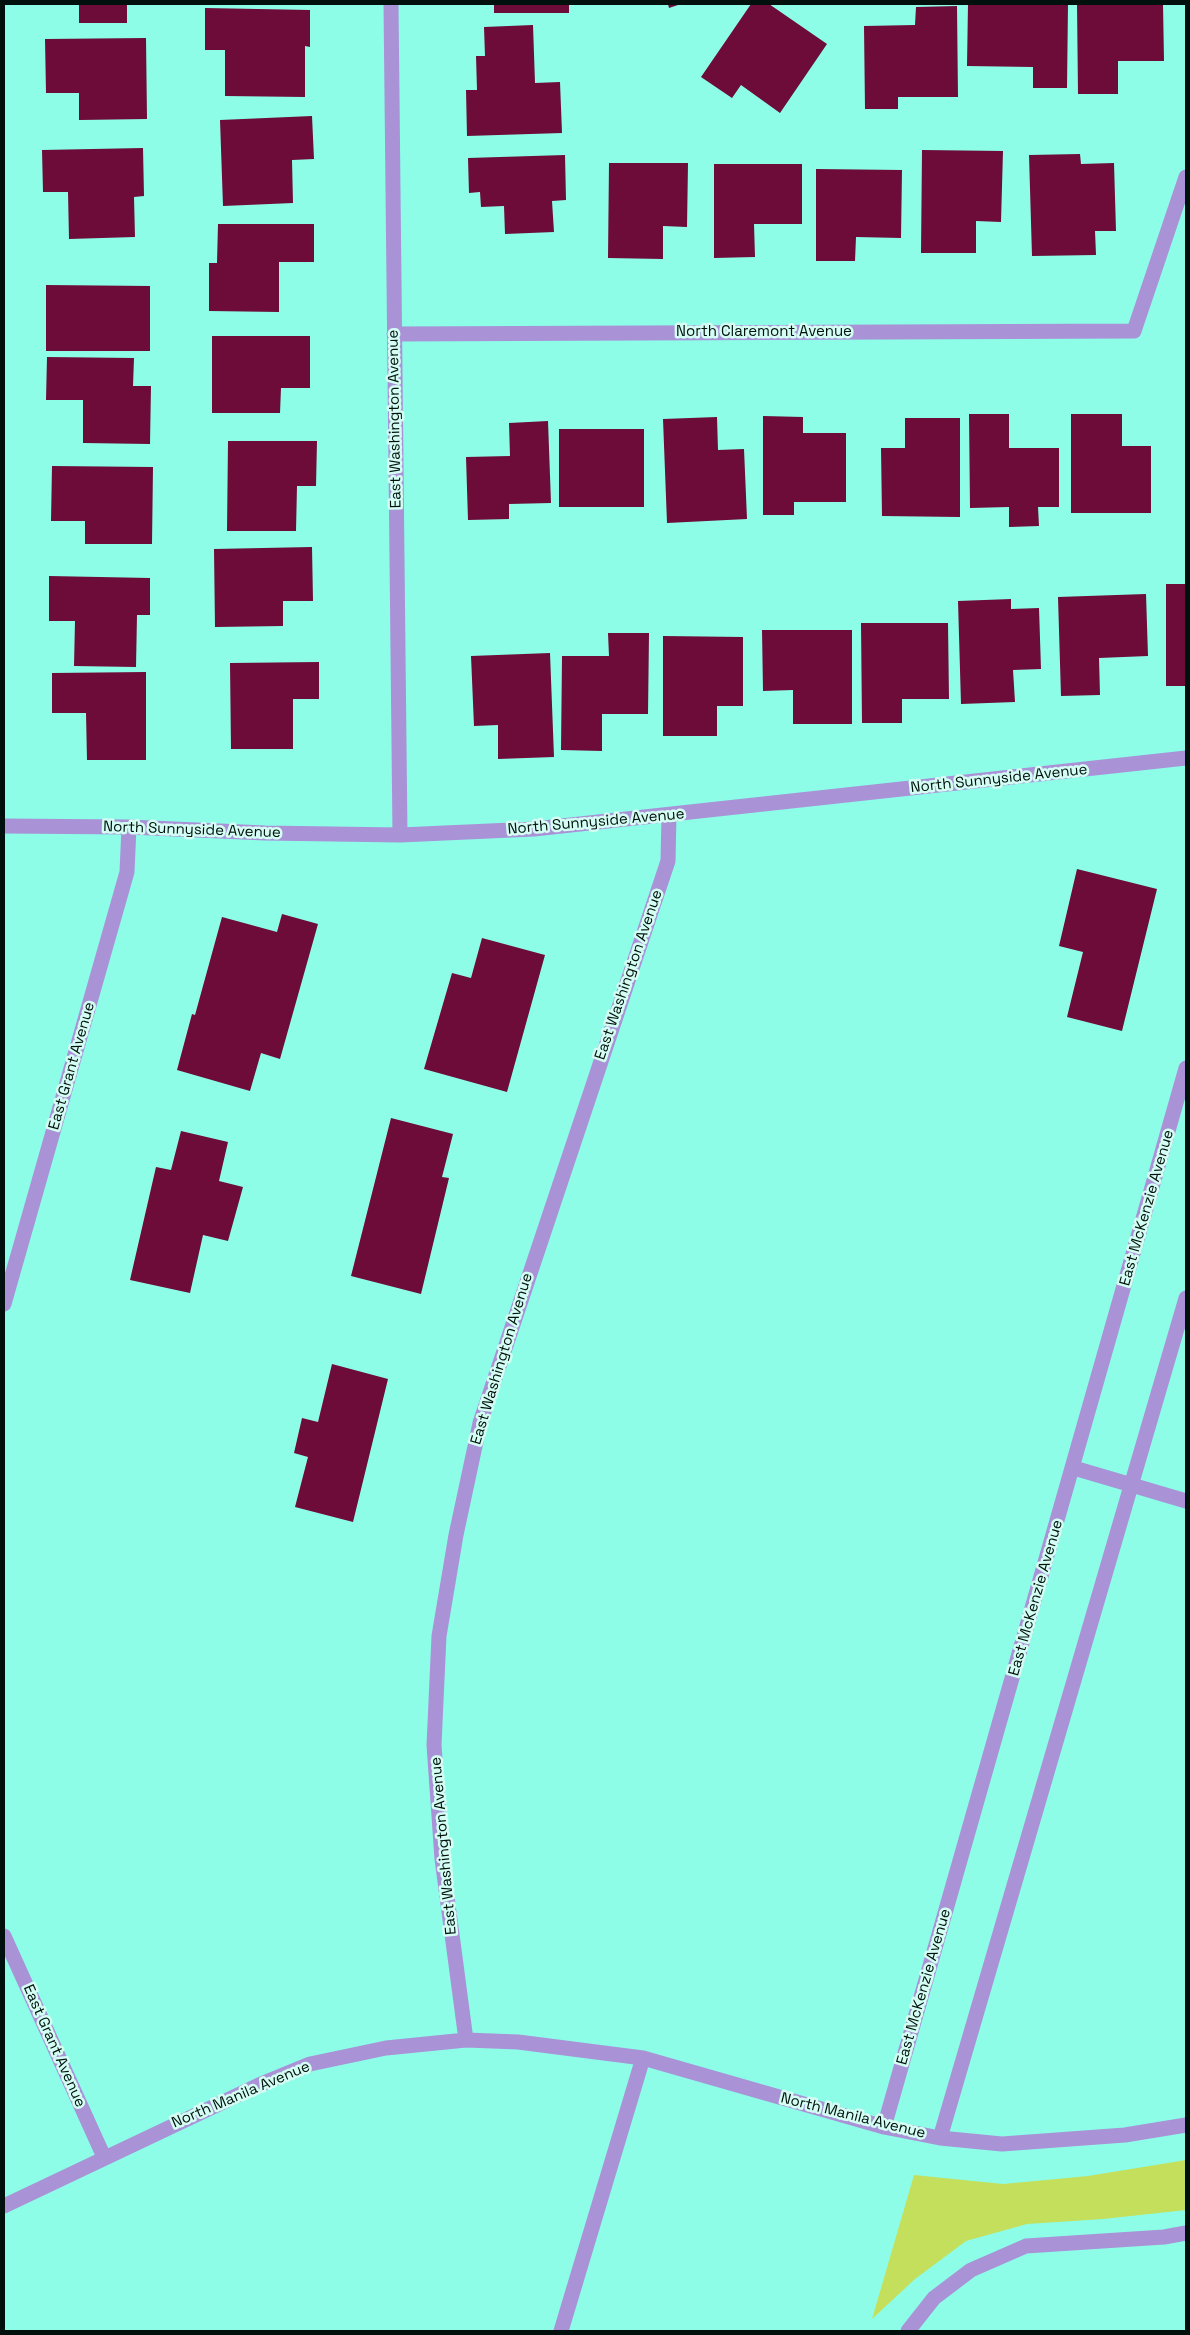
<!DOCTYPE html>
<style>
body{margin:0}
#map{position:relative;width:1190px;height:2335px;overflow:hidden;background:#8dfde8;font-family:"Space Grotesk",sans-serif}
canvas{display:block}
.frame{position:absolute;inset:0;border:5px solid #00100c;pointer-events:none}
</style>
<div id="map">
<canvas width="1190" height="2335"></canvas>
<div class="frame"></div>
</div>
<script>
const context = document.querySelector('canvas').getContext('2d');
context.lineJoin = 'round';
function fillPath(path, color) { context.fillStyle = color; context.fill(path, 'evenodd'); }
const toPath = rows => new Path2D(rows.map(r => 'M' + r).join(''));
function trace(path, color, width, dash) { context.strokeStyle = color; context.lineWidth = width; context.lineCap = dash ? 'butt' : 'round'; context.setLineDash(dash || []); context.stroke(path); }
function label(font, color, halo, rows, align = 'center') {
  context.font = font + ' "Space Grotesk",sans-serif'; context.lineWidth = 5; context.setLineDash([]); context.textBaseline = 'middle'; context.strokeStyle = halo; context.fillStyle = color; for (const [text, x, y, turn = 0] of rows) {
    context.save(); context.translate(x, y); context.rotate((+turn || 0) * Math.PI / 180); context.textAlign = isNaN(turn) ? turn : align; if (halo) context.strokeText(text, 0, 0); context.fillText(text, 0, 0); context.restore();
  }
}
const green = toPath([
 [1186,2160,1186,2210,1103,2219,1027,2224,966,2241,915,2279,872,2319,914,2175,1003,2184,1088,2176]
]);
const building = toPath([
 [79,4,127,4,127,23,79,23],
 [494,4,569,4,569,13,494,13],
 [668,4,681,4,669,8],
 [751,4,769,4,827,44,780,113,741,85,732,98,701,77],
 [968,4,1068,4,1067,88,1033,88,1033,67,967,66],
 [1077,4,1163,4,1164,61,1118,61,1118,94,1078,94],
 [957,6,958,97,898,97,898,109,865,109,864,26,915,25,916,7],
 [205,8,310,10,310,47,305,46,305,97,225,96,225,50,205,50],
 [533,25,535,83,560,82,562,133,467,136,466,90,477,90,476,56,485,56,484,27],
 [146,38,147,119,79,120,79,93,46,93,45,39],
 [312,116,314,159,292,160,293,203,223,206,220,120],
 [143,148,144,196,134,197,135,237,69,239,68,192,43,192,42,150],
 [922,150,1003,151,1001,222,976,221,976,253,921,253],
 [1080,154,1081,164,1114,163,1116,231,1095,231,1096,255,1032,256,1029,155],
 [565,155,566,200,552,201,554,232,505,234,504,206,481,207,480,192,469,193,468,158],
 [609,163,688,163,687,227,663,226,663,259,608,258],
 [714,164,802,164,802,224,754,224,755,257,714,258],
 [816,169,902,170,901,238,856,237,855,261,816,261],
 [218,224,314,224,314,262,279,262,279,312,209,311,209,263,217,263],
 [46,285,150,286,150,351,46,351],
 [212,336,310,336,310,388,281,388,280,413,212,413],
 [47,357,134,358,133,386,151,386,150,444,83,443,83,400,46,400],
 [969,414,1009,414,1009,448,1059,448,1059,507,1038,507,1039,526,1009,527,1009,507,970,508],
 [1071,414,1122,414,1122,446,1151,446,1151,513,1071,513],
 [763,416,803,417,803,433,846,433,846,502,794,502,794,515,763,515],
 [717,417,718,450,744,449,747,519,667,523,663,419],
 [905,418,960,418,960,517,882,516,881,448,905,448],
 [548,421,551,503,509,504,509,519,468,520,466,457,510,456,509,423],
 [559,429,644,429,644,507,559,507],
 [228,441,317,441,316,486,297,486,296,531,227,531],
 [52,466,153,467,152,544,85,544,85,521,51,521],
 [312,547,313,601,283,601,283,626,215,627,214,549],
 [49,576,150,578,150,615,137,615,136,667,74,666,75,621,49,621],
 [1166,584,1186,584,1186,686,1166,686],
 [1146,594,1148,656,1099,658,1100,695,1061,696,1058,597],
 [1011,599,1011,609,1039,608,1041,669,1013,670,1015,702,961,704,958,601],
 [861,623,948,623,949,699,902,699,902,723,862,723],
 [762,630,852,630,852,724,793,724,793,690,763,691],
 [608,633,649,633,648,714,602,714,602,751,561,750,562,656,609,656],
 [663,636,743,637,743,706,717,706,717,736,663,736],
 [550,653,554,757,498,759,498,725,474,726,471,656],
 [319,662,319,699,293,699,293,749,231,749,230,663],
 [146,672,146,760,87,760,86,713,52,713,52,673],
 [1077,869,1157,889,1122,1031,1067,1017,1083,952,1059,946],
 [282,914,318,924,280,1059,261,1053,250,1091,177,1070,192,1014,195,1015,222,917,277,932],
 [482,938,545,955,507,1092,424,1069,452,973,471,978],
 [391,1118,453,1134,442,1177,449,1178,421,1294,351,1276],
 [181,1131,228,1142,219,1181,243,1187,228,1241,203,1235,190,1293,130,1280,156,1167,171,1170],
 [332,1364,388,1379,353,1522,295,1507,308,1457,294,1453,302,1418,318,1422]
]);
const minor = toPath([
 [391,4,400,835],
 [394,334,1134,331,1186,177],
 [4,826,129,827,265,833,400,835,534,829,1186,758],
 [4,1304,127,872,129,827],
 [1074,1468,1186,1501],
 [4,1936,104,2157],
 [466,2040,442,1859,434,1745,439,1636,456,1535,480,1423,668,861,669,816],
 [884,2127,1186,1068],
 [940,2138,1186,1298],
 [4,2206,259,2085,310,2064,386,2048,466,2040,518,2042,643,2058,884,2127,940,2138,1002,2144,1125,2135,1186,2125],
 [561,2331,643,2058],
 [908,2331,934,2298,971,2270,1026,2246,1164,2237,1186,2233]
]);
const streetNames = [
 ["North Claremont Avenue",764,332],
 ["East Washington Avenue",395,419,-91],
 ["North Sunnyside Avenue",999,779,-6],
 ["North Sunnyside Avenue",596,822,-5],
 ["North Sunnyside Avenue",192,830,2],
 ["East Washington Avenue",629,975,-71],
 ["East Grant Avenue",72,1066,-74],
 ["East McKenzie Avenue",1147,1208,-74],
 ["East Washington Avenue",502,1359,-73],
 ["East McKenzie Avenue",1036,1598,-74],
 ["East Washington Avenue",444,1846,-95],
 ["East McKenzie Avenue",924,1987,-74],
 ["East Grant Avenue",54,2046,66],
 ["North Manila Avenue",241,2095,-23],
 ["North Manila Avenue",853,2116,14]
];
fillPath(green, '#c4df5b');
fillPath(building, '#6d0b39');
trace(minor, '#aa92d7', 15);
label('15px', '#00100c', '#d4fdf3', streetNames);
</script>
